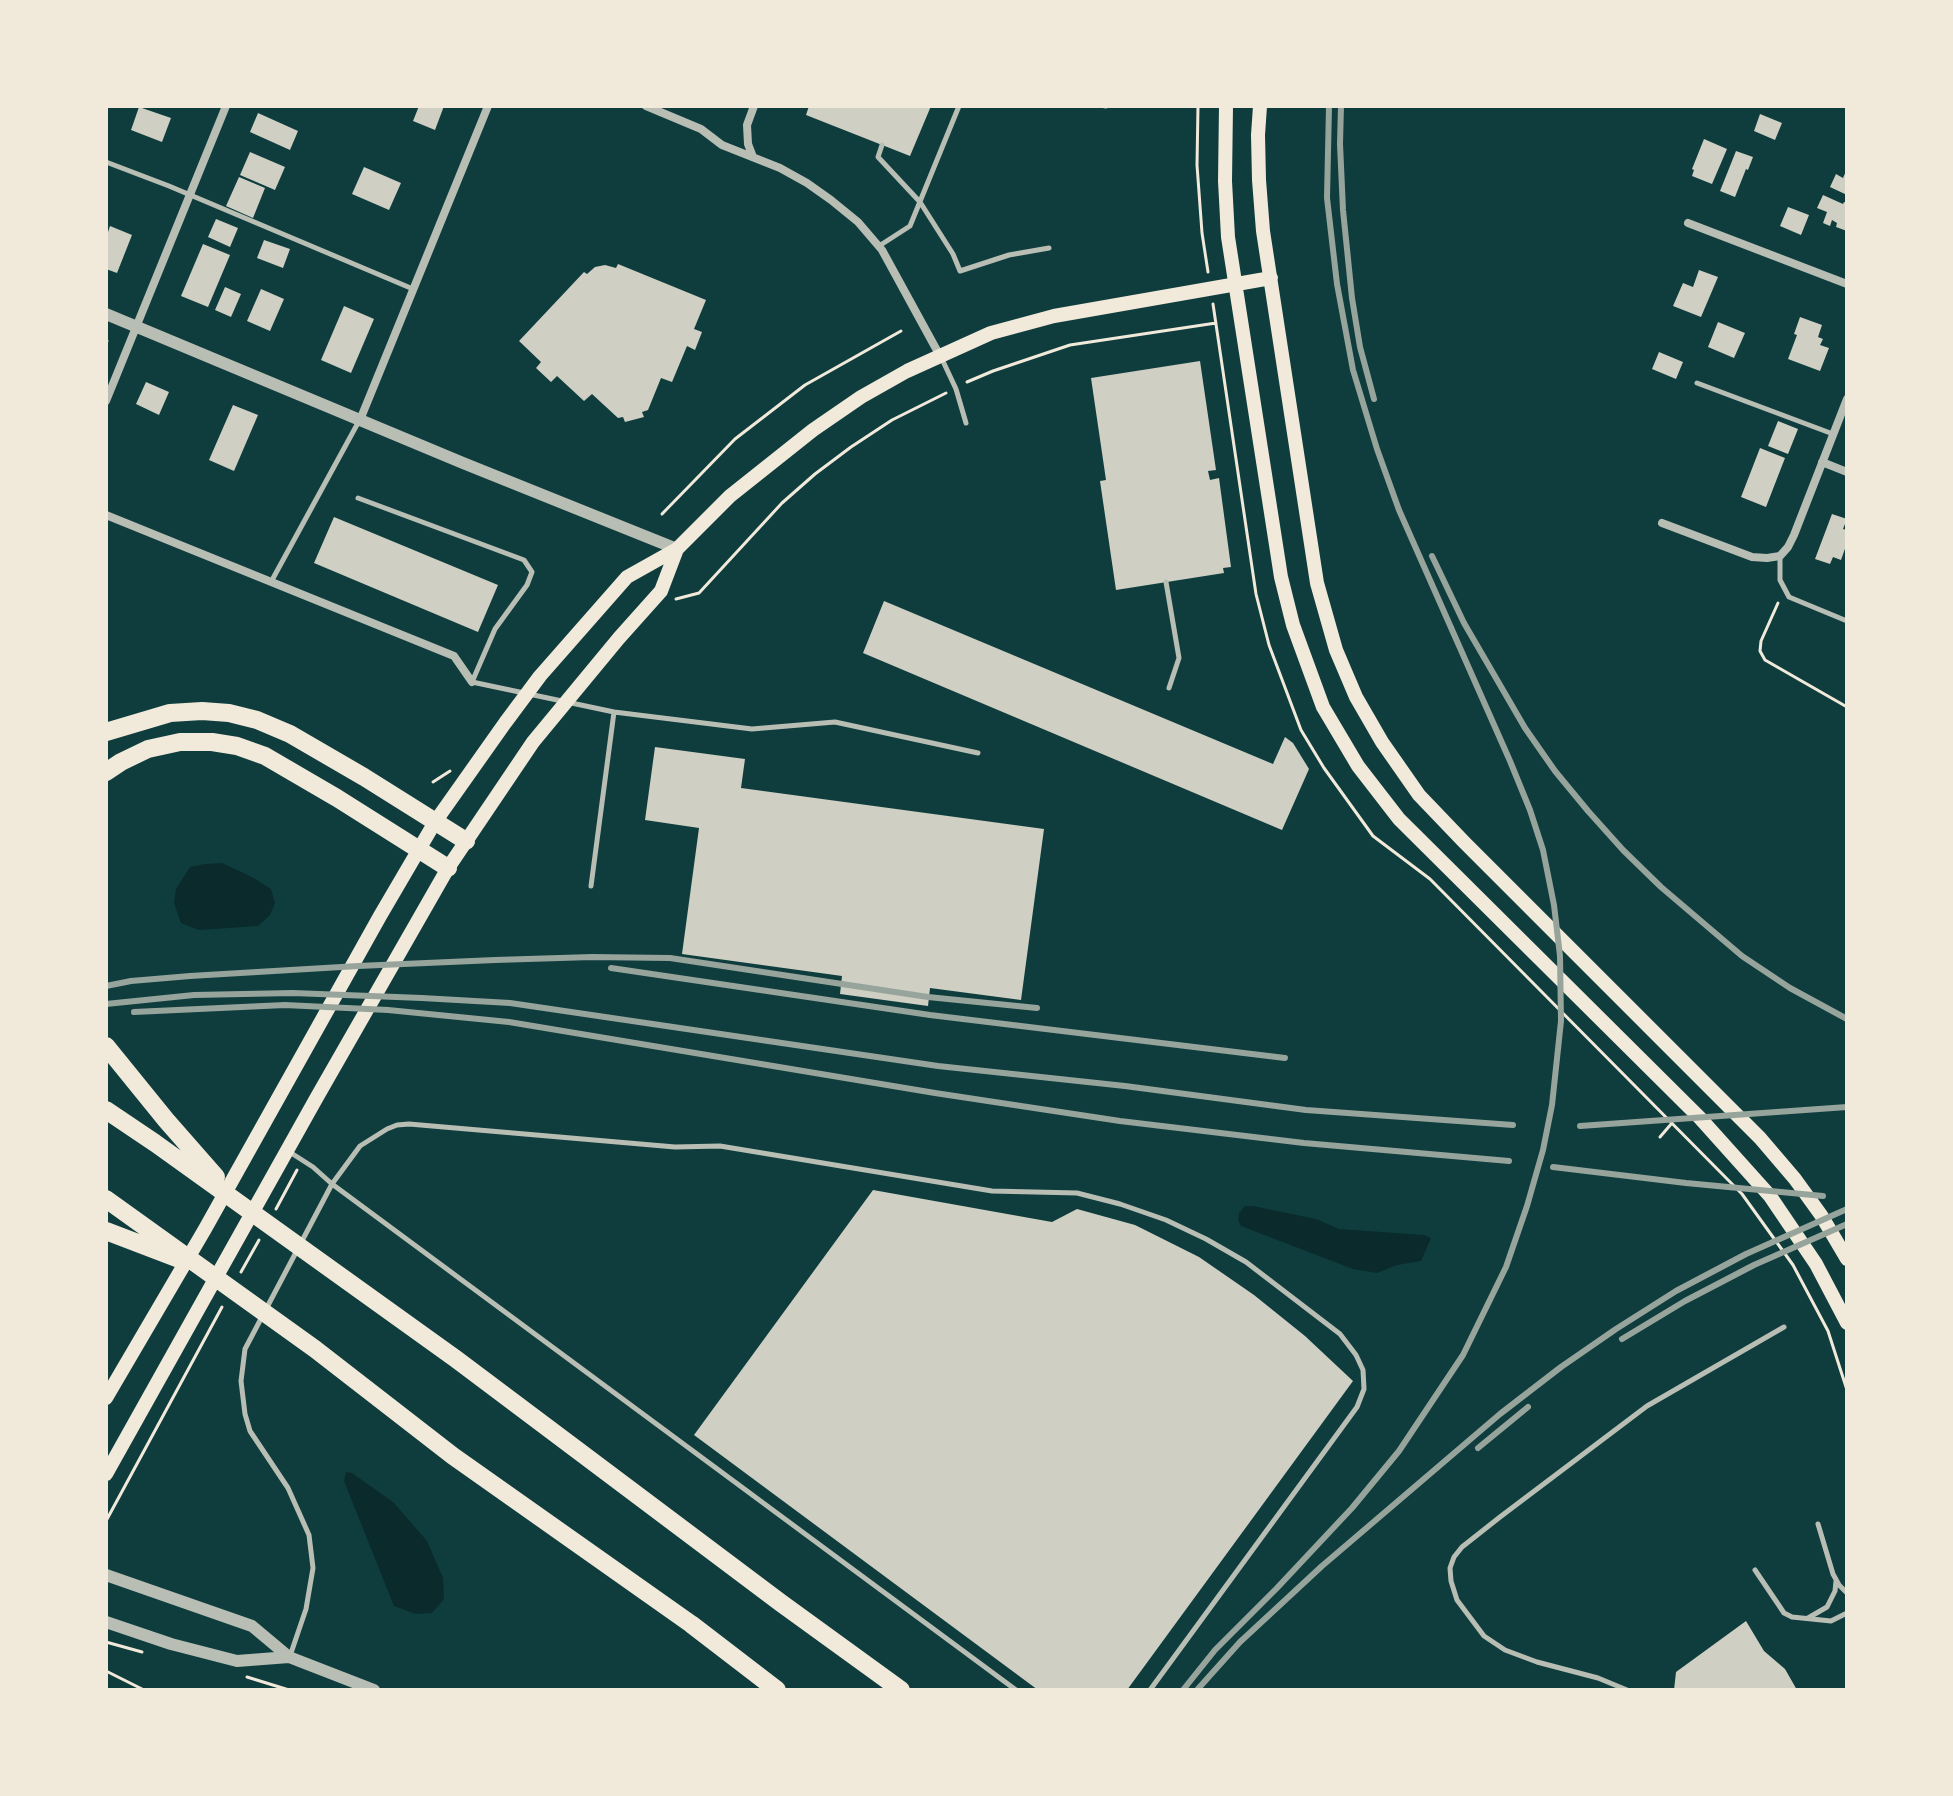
<!DOCTYPE html>
<style>
body{margin:0}
#map{position:relative;width:1953px;height:1796px;overflow:hidden;background:#0f3d3e;font-family:Arial,sans-serif}
canvas{display:block}
.frame{position:absolute;inset:0;border:108px solid #f1e9da;pointer-events:none}
</style>
<div id="map">
<canvas width="1953" height="1796"></canvas>
<div class="frame"></div>
</div>
<script>
const context = document.querySelector('canvas').getContext('2d');
context.lineJoin = 'round';
function fillPath(path, color) { context.fillStyle = color; context.fill(path, 'evenodd'); }
const toPath = rows => new Path2D(rows.map(r => 'M' + r).join(''));
function trace(path, color, width, dash) { context.strokeStyle = color; context.lineWidth = width; context.lineCap = dash ? 'butt' : 'round'; context.setLineDash(dash || []); context.stroke(path); }
const water = toPath([
 [222,863,252,877,271,889,275,903,270,915,258,926,199,930,181,923,174,903,176,889,190,867,205,864],
 [1245,1206,1253,1206,1316,1219,1339,1229,1424,1235,1431,1238,1421,1261,1397,1265,1377,1273,1353,1269,1241,1226,1238,1220,1239,1213],
 [346,1472,352,1473,393,1502,427,1541,443,1578,444,1599,432,1613,416,1614,394,1606,344,1481]
]);
const building = toPath([
 [419,106,444,106,435,130,413,121],
 [809,106,931,106,910,156,806,115],
 [139,107,171,118,162,142,131,130],
 [258,113,298,131,290,150,250,132],
 [1760,114,1782,123,1775,140,1754,131],
 [1704,139,1727,149,1712,184,1692,176,1694,170,1692,169],
 [1736,151,1753,157,1748,170,1746,169,1735,197,1720,191],
 [250,152,285,167,275,190,240,175],
 [364,167,401,183,389,210,352,194],
 [1847,169,1847,195,1830,187,1836,174,1843,178],
 [239,177,265,188,253,218,226,206],
 [1823,195,1843,204,1844,202,1847,203,1847,231,1836,227,1837,223,1832,220,1830,226,1823,223,1827,212,1817,208],
 [1788,207,1809,215,1801,235,1780,226],
 [216,219,238,228,230,247,208,237],
 [110,226,132,235,117,273,106,269,106,238],
 [264,240,290,249,283,268,257,258],
 [203,244,230,255,208,307,181,296],
 [618,264,706,300,694,329,702,332,695,350,687,346,672,382,661,378,648,410,642,412,644,417,625,422,623,417,618,418,592,394,584,401,557,376,551,382,536,368,541,362,519,341,584,272,587,274,595,267,605,265,616,268],
 [1699,270,1718,277,1701,317,1673,306,1683,283,1693,287],
 [225,287,241,294,231,317,215,310],
 [261,289,284,299,270,331,247,321],
 [344,306,374,319,351,373,321,360],
 [1800,317,1822,325,1818,337,1823,339,1820,345,1829,348,1820,371,1788,359,1797,335,1794,334],
 [1718,322,1745,333,1734,358,1708,347],
 [1659,352,1683,362,1676,379,1652,369],
 [1200,361,1216,470,1208,471,1210,480,1219,478,1231,567,1223,568,1224,573,1116,590,1100,481,1106,480,1091,378],
 [146,382,169,392,159,415,136,404],
 [233,405,258,415,234,471,209,460],
 [1778,421,1798,429,1788,454,1768,446],
 [1760,448,1785,458,1766,507,1741,497],
 [1832,514,1847,519,1843,529,1847,530,1847,543,1841,560,1833,557,1830,564,1815,559],
 [334,517,498,585,478,632,314,563],
 [884,601,1273,764,1285,737,1293,743,1309,769,1282,830,863,653],
 [655,747,745,759,741,788,1044,829,1021,1000,930,988,928,1006,840,994,842,976,682,954,699,828,645,820],
 [873,1190,1052,1222,1077,1209,1135,1225,1199,1257,1254,1295,1305,1336,1353,1381,1127,1690,1038,1690,694,1435],
 [1746,1621,1764,1651,1785,1669,1797,1690,1674,1690,1676,1672]
]);
const path = toPath([
 [1198,106,1197,165,1202,233,1208,272],
 [1213,304,1256,594,1269,645,1301,730,1324,768,1373,836,1430,879,1742,1194,1793,1265,1828,1331,1847,1390],
 [106,340,107,341],
 [967,382,993,371,1070,345,1216,323],
 [662,514,735,439,805,385,901,331],
 [676,599,699,593,782,503,815,474,851,447,892,420,946,393],
 [1778,603,1761,641,1760,651,1765,660,1847,707],
 [433,782,450,771],
 [1660,1137,1672,1123],
 [276,1209,297,1170],
 [241,1272,259,1240],
 [106,1521,222,1307],
 [106,1642,142,1652],
 [106,1671,144,1690],
 [247,1677,289,1690]
]);
const service = toPath([
 [1105,106,1106,106],
 [882,145,878,157,920,202,953,254,960,271,1009,255,1049,248],
 [106,162,169,186,413,289],
 [879,246,910,226,959,106],
 [941,357,956,389,966,423],
 [1697,383,1833,434],
 [358,498,524,560,532,572,527,585,495,629,472,682,614,712,591,886],
 [1780,557,1780,580,1789,597,1847,621],
 [271,582,359,421],
 [1166,582,1179,658,1169,688],
 [614,712,752,729,835,722,978,753],
 [288,1151,313,1167,332,1184,245,1349,241,1381,245,1414,250,1431,288,1488,309,1535,313,1568,306,1609,290,1656],
 [1818,1524,1833,1574,1839,1585,1847,1593],
 [1755,1570,1778,1604,1784,1613,1792,1617,1831,1621,1847,1613],
 [1808,1618,1827,1607,1835,1591,1836,1581],
 [1016,1690,332,1184,360,1146,387,1129,397,1125,409,1124,675,1147,720,1146,992,1191,1077,1193,1120,1204,1166,1220,1206,1239,1246,1262,1340,1334,1356,1355,1363,1370,1364,1389,1357,1407,1150,1690],
 [1627,1690,1598,1678,1537,1662,1505,1650,1484,1636,1457,1600,1451,1581,1450,1568,1454,1557,1462,1547,1500,1517,1647,1406,1784,1327]
]);
const minor = toPath([
 [646,106,701,129,722,145,780,168,807,183,831,200,858,222,882,250,940,356],
 [753,157,748,144,747,125,754,106],
 [1688,223,1847,284],
 [106,401,226,106],
 [360,420,488,106],
 [1822,462,1847,472],
 [106,515,454,656,472,682],
 [1662,523,1752,557,1767,558,1780,556,1788,547,1794,535,1847,399]
]);
const tertiary = toPath([
 [106,314,463,463,677,549],
 [106,1575,252,1626,289,1657,374,1690],
 [106,1622,171,1644,237,1661,289,1657]
]);
const secondary = toPath([
 [1226,106,1225,181,1228,237,1281,577,1293,625,1323,707,1358,766,1399,819,1700,1118,1770,1196,1816,1264,1847,1323],
 [1260,106,1258,135,1259,180,1263,231,1317,583,1336,650,1356,697,1382,742,1419,795,1464,842,1760,1138,1795,1179,1821,1215,1847,1259],
 [106,1398,205,1229,380,916,435,822,505,723,540,676,627,577,677,549,730,496,813,430,861,397,907,371,991,333,1054,316,1271,278],
 [106,1474,317,1097,448,868,533,742,619,638,661,591,677,549]
]);
const motorway = toPath([
 [106,732,170,713,202,711,229,713,257,720,290,734,364,777,466,841],
 [106,772,121,762,148,749,180,742,212,742,237,746,265,756,337,798,448,868],
 [106,1046,166,1120,216,1177],
 [106,1110,155,1143,456,1359,781,1603,901,1690],
 [106,1199,315,1349,453,1456,691,1624,777,1690],
 [106,1231,182,1260]
]);
const rail = toPath([
 [1341,106,1340,144,1343,210,1352,298,1360,347,1374,399],
 [1432,556,1464,623,1525,728,1555,771,1588,811,1623,850,1661,887,1742,956,1790,988,1847,1019],
 [611,968,930,1015,1285,1058],
 [106,986,131,981,190,976,358,966,495,960,592,957,670,958,928,997,1037,1008],
 [106,1004,194,995,293,993,422,998,510,1003,938,1066,1125,1086,1306,1110,1513,1125],
 [134,1012,285,1005,388,1010,509,1022,935,1093,1120,1121,1304,1143,1509,1161],
 [1580,1126,1847,1107],
 [1553,1167,1686,1183,1823,1196],
 [1622,1339,1685,1301,1754,1265,1847,1224],
 [1478,1448,1528,1407],
 [1183,1690,1215,1650,1277,1588,1352,1508,1399,1451,1463,1355,1506,1267,1527,1206,1543,1150,1552,1105,1561,1021,1560,956,1554,905,1543,850,1530,810,1510,761,1399,510,1377,449,1353,370,1337,284,1327,198,1329,106],
 [1197,1690,1240,1642,1322,1566,1500,1414,1561,1367,1616,1329,1676,1291,1746,1254,1847,1209]
]);
fillPath(water, '#0a2a2b');
fillPath(building, '#cfcfc3');
trace(path, '#f1e9da', 3);
trace(service, '#b8beb3', 5);
trace(minor, '#b8beb3', 8);
trace(tertiary, '#b8beb3', 12);
trace(secondary, '#f1e9da', 14);
trace(motorway, '#f1e9da', 18);
trace(rail, '#97a49c', 6);
</script>
